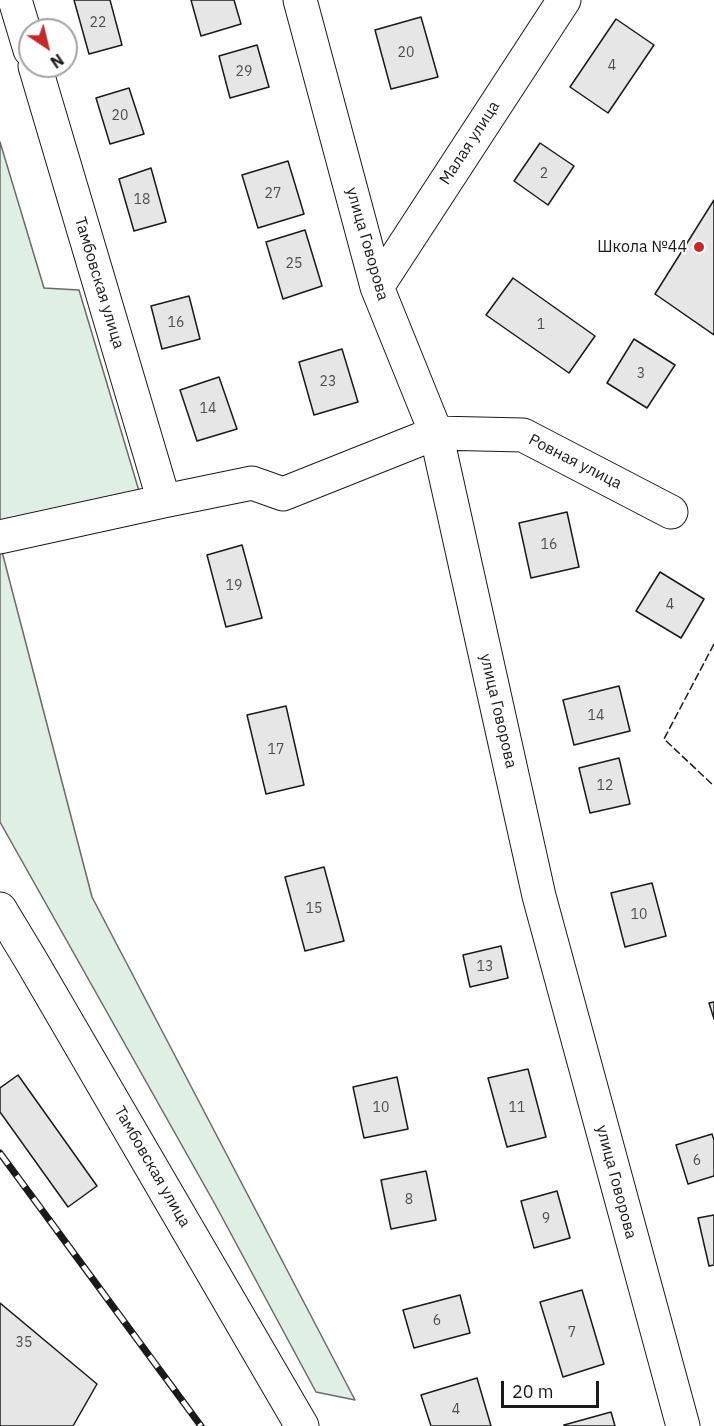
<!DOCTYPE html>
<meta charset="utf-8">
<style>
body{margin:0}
#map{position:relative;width:714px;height:1426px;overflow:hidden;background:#fff;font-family:"IBM Plex Sans",sans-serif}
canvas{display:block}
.north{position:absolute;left:18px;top:18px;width:60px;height:60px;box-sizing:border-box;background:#fff;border:2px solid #a3a3a3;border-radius:50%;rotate:145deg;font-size:16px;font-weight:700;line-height:24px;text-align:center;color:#1a1a1a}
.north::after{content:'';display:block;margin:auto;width:21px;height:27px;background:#c62828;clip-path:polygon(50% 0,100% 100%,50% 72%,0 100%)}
.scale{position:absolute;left:501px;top:1381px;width:98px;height:27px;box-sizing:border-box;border:3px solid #1a1a1a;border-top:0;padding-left:8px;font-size:18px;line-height:21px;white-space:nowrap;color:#1a1a1a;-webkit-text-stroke:4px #fff;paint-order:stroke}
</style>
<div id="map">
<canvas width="714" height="1426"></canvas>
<div class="north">N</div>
<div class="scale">20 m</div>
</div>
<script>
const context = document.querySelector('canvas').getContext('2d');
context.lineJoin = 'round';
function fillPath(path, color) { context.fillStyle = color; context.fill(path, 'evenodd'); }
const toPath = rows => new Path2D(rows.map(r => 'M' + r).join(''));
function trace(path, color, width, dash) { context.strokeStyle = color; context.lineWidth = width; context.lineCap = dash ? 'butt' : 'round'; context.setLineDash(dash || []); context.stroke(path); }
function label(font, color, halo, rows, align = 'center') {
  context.font = font + ' "IBM Plex Sans",sans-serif'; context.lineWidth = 4.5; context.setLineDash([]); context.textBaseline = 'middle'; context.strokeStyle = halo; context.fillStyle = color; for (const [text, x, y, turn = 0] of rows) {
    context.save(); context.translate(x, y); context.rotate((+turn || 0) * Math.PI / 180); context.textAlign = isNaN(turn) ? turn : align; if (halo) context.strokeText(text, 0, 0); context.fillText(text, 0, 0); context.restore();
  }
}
const green = toPath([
 [0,142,44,288,79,290,139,491,0,522,0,142],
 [0,544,92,897,355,1400,316,1392,216,1206,0,822,0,544]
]);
const building = toPath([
 [74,0,110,0,122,45,89,54,74,0],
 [191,0,234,0,241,24,201,36,191,0],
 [421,17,438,77,391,89,375,30,421,17],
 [616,19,654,45,608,113,570,87,616,19],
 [257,45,269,87,230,98,219,56,257,45],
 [129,88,144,134,110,144,96,98,129,88],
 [540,143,574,166,548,205,514,181,540,143],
 [288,161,304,214,258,228,242,175,288,161],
 [151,168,166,222,134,231,119,179,151,168],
 [714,200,714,335,655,294,714,200],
 [305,230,322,286,283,299,266,242,305,230],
 [513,278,595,336,569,373,486,315,513,278],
 [189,296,200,339,162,349,151,306,189,296],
 [634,339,675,365,647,408,607,383,634,339],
 [342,349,358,402,314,415,299,362,342,349],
 [219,377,237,429,197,441,180,390,219,377],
 [567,512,579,567,531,578,519,523,567,512],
 [242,545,262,618,226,627,207,555,242,545],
 [660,572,704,599,681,638,636,611,660,572],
 [619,686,630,731,574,745,563,700,619,686],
 [286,706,304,785,266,794,247,715,286,706],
 [619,758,630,804,590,813,579,768,619,758],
 [324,867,344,941,305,951,285,877,324,867],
 [652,883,666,936,625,947,611,893,652,883],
 [501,946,508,978,470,987,463,955,501,946],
 [714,1002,714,1019,709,1003,714,1002],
 [528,1069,546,1137,507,1147,488,1078,528,1069],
 [18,1075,97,1186,68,1207,0,1112,0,1088,18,1075],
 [397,1077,408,1129,364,1138,353,1087,397,1077],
 [712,1134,714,1140,714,1176,688,1184,676,1145,712,1134],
 [426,1171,436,1220,391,1229,381,1180,426,1171],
 [557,1191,570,1238,534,1248,521,1201,557,1191],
 [714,1215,714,1265,709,1266,698,1218,714,1215],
 [582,1290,604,1364,563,1377,540,1302,582,1290],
 [460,1295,470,1333,414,1348,403,1310,460,1295],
 [0,1303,97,1384,73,1426,0,1426,0,1303],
 [477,1378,491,1426,431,1426,421,1395,477,1378],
 [611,1412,615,1426,564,1426,564,1425,611,1412]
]);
const minor = toPath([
 [15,0,30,50],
 [300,0,377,287,436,433,539,896,683,1426],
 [35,66,164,501],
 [377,287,564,0],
 [0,537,164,501,252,483,283,494,436,433,523,435,671,512]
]);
const major = toPath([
 [0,909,32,962,302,1426]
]);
const rail = toPath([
 [0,1153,201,1426]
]);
const fence = toPath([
 [714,644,664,739,714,786]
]);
const markers = [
 [699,247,6,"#c62828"]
];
const numberNames = [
 ["22",98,23],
 ["20",406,53],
 ["4",612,66],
 ["29",244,72],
 ["20",120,116],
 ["2",544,174],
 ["27",273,194],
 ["18",142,200],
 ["25",294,264],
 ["16",176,323],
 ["1",541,325],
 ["3",641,374],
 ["23",328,382],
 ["14",208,409],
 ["16",549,545],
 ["19",234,586],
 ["4",670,605],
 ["14",596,716],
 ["17",276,750],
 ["12",605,786],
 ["15",314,909],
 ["10",639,915],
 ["13",485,967],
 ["10",381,1108],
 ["11",517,1108],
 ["6",697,1161],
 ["8",409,1200],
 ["9",546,1219],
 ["6",437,1321],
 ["7",572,1333],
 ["35",24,1343],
 ["4",456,1410]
];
const streetNames = [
 ["Малая улица",470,143,-57],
 ["улица Говорова",367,244,74],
 ["Тамбовская улица",99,283,73],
 ["Ровная улица",575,462,27],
 ["улица Говорова",498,711,77],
 ["Тамбовская улица",152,1167,60],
 ["улица Говорова",616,1182,75]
];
const poiNames = [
 ["Школа №44",687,247]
];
fillPath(green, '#e0efe3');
trace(green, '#6a6a6a', 1.5);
fillPath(building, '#e6e6e6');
trace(building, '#1a1a1a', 1.5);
trace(minor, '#1a1a1a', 35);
trace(major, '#1a1a1a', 35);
trace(minor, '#fff', 33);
trace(major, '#fff', 33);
trace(rail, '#1a1a1a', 7);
trace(rail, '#fff', 4.5, [14]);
trace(fence, '#1a1a1a', 1.5, [8, 3]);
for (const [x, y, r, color] of markers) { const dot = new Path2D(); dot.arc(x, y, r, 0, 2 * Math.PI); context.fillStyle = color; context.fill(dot); trace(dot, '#fff', 2); }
label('14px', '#4d4d4d', null, numberNames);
label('16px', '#1a1a1a', '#fff', streetNames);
label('16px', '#1a1a1a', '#fff', poiNames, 'right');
</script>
